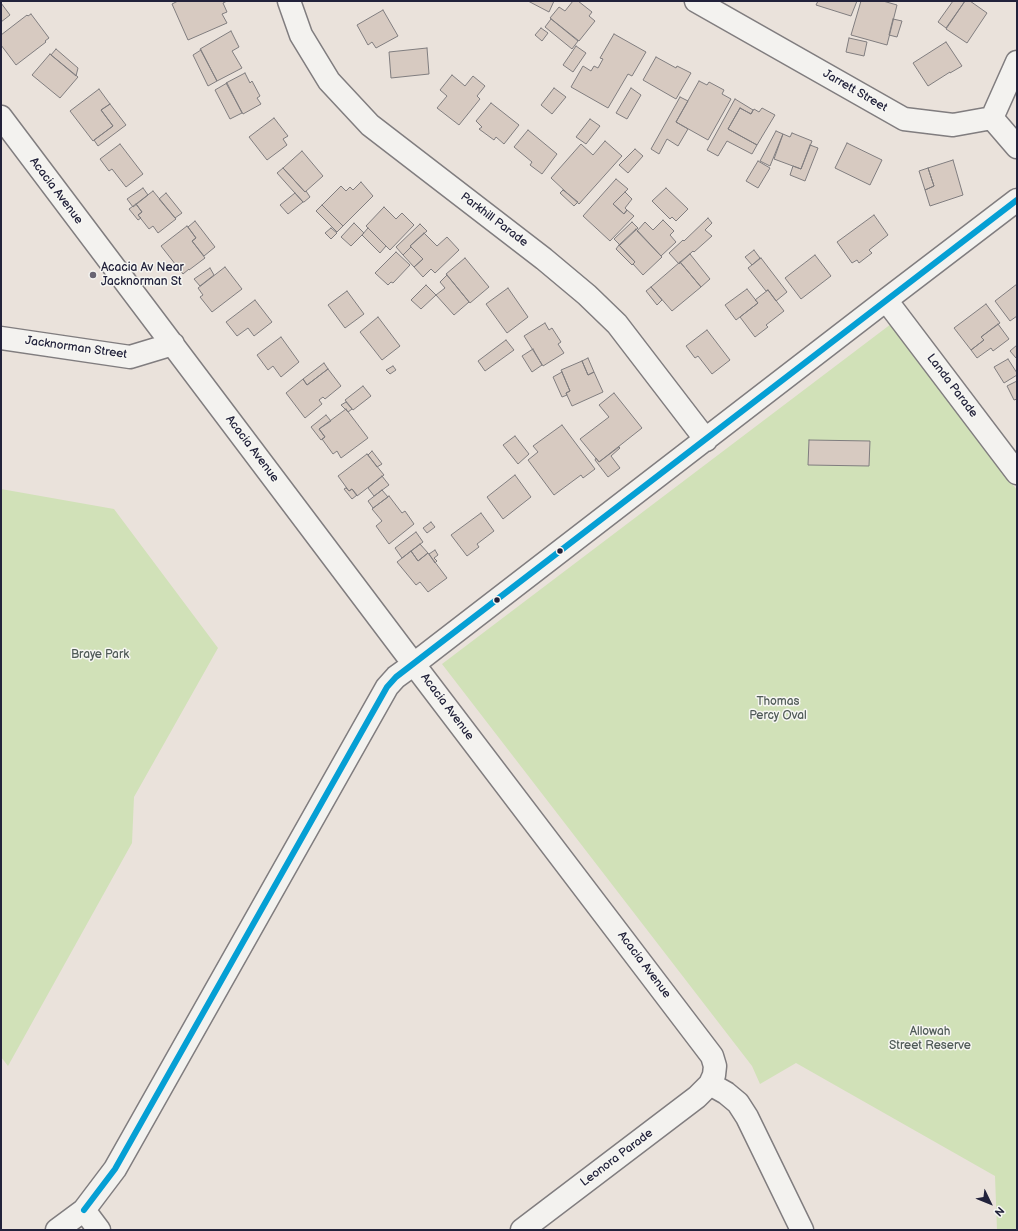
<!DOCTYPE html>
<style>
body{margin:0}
#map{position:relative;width:1018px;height:1231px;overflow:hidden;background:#eae2db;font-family:"Balsamiq Sans",sans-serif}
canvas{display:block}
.frame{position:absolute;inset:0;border:2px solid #22223b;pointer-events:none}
.north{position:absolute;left:970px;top:1183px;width:40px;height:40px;-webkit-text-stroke:3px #f6f6f2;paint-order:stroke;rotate:133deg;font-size:11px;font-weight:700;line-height:16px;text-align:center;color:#22223b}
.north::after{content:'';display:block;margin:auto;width:14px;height:18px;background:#22223b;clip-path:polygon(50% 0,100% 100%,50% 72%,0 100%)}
</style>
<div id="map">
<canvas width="1018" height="1231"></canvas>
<div class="frame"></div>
<div class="north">N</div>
</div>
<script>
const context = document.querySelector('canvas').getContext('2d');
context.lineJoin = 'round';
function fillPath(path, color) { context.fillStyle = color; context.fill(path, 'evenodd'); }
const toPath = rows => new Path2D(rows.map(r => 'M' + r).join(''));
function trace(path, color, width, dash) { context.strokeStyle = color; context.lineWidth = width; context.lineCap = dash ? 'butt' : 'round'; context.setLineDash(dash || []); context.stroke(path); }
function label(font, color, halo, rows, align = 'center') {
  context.font = font + ' "Balsamiq Sans",sans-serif'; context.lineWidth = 3; context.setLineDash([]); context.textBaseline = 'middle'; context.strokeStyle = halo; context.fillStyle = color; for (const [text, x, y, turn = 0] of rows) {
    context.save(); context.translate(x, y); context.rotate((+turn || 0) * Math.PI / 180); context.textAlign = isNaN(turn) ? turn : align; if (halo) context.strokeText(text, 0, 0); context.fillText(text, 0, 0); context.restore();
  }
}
const green = toPath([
 [891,324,1017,490,1017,1230,997,1230,995,1176,796,1063,760,1084,752,1066,442,664],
 [1,489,114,509,218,648,134,797,132,843,8,1066,1,1057]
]);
const building = toPath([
 [178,1,227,1,223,3,227,12,222,14,227,23,188,40,172,4,178,1],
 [528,1,554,1,549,12,528,1],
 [573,1,578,1,592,12,589,16,595,21,579,41,550,18,559,7,565,11,573,1],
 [818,1,857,1,851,16,816,5,818,1],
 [861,1,883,1,897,5,887,45,851,35,861,1],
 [953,1,965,1,946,28,938,22,953,1],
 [965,1,970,1,987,13,967,43,946,29,965,1],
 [1,3,10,15,1,22,1,3],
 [383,10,398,36,376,48,372,42,368,45,357,25,383,10],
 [31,14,49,38,45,41,46,42,16,65,1,45,1,35,27,15,28,16,31,14],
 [551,19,578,41,572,49,545,27,551,19],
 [893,19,902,21,897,37,889,35,893,19],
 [541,28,548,33,542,41,535,35,541,28],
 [231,31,239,47,232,51,242,68,217,81,200,49,231,31],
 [614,34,646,52,632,76,628,74,608,108,571,87,583,66,591,71,594,66,598,68,603,59,600,58,614,34],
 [849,38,867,42,864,56,846,52,849,38],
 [946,42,962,66,950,73,950,72,928,86,913,63,946,42],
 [576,46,586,53,573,72,563,65,576,46],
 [427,48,429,74,391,78,389,52,427,48],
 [56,49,78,68,76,76,51,55,56,49],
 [201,50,217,81,208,86,193,55,201,50],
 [50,54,78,77,60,98,32,75,50,54],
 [656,57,676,68,677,66,691,73,676,99,643,80,656,57],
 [245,73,250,83,252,81,260,96,257,98,261,104,243,114,226,83,245,73],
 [452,75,465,86,473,76,485,86,477,96,480,99,459,125,437,108,447,96,440,90,452,75],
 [699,81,707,85,709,82,724,90,722,94,731,99,708,140,676,122,699,81],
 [227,83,242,113,230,119,215,90,227,83],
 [554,88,566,97,552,114,541,105,554,88],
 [631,88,641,95,627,119,616,113,631,88],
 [99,89,110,104,101,110,113,126,93,141,70,111,99,89],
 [680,97,688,101,676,122,688,129,678,146,667,139,659,154,651,149,680,97],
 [735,99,753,110,751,114,740,108,728,129,757,145,752,154,727,141,718,156,707,150,735,99],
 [491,103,519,125,504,144,496,137,494,140,479,129,482,127,476,121,491,103],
 [110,104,126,125,98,146,94,140,113,126,101,110,110,104],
 [740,108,751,114,754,109,759,112,762,108,775,115,757,145,728,129,740,108],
 [274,118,288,136,283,139,287,145,267,160,249,137,274,118],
 [590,119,600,126,586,144,576,137,590,119],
 [528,130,557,154,542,174,530,165,532,162,514,147,528,130],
 [776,131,783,134,770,166,760,161,776,131],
 [792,133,812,141,801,169,774,159,783,134,790,137,792,133],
 [605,141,622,156,579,204,551,178,581,144,593,155,605,141],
 [847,143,882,160,870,185,835,168,847,143],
 [120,144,143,174,126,187,112,169,109,171,100,159,120,144],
 [810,145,818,148,805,181,790,175,793,166,801,169,810,145],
 [635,149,643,156,628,173,619,165,635,149],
 [302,151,323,176,305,192,283,168,302,151],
 [953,160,963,195,930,206,925,190,934,186,928,168,953,160],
 [758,161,770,168,758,188,746,181,758,161],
 [283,168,305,192,306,191,310,197,304,202,303,202,277,173,283,168],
 [928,168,934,186,925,190,919,171,928,168],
 [616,179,628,189,613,204,624,214,627,210,634,216,610,241,583,216,616,179],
 [361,182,373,196,343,226,322,205,341,186,346,191,350,187,353,190,361,182],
 [143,188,148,195,133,207,127,199,143,188],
 [666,188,688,209,676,221,672,217,670,219,652,201,666,188],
 [563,190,578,202,574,206,560,193,563,190],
 [153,191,176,219,158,233,153,226,149,229,138,215,142,212,136,204,153,191],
 [625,192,632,199,625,208,627,210,624,214,613,204,625,192],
 [166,193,182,213,175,218,159,199,166,193],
 [295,193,303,202,288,214,280,205,295,193],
 [136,204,142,212,138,215,141,218,138,220,129,209,136,204],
 [322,205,343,226,337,232,316,211,322,205],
 [384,207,396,219,402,213,414,225,390,250,366,226,384,207],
 [874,215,888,235,869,250,872,253,859,263,857,260,852,263,837,242,874,215],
 [708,218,712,223,705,230,712,236,694,252,693,251,679,264,669,253,683,240,684,241,708,218],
 [663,220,674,231,670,235,676,242,661,256,637,231,645,222,653,230,663,220],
 [195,221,215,247,204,256,192,241,196,238,188,227,195,221],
 [632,222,638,228,620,245,614,239,632,222],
 [354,223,364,233,351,246,341,237,354,223],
 [420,224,427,231,410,246,411,247,403,255,396,247,420,224],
 [187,226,196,238,192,241,205,258,189,270,189,269,183,274,161,246,187,226],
 [331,228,337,233,331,239,325,233,331,228],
 [368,228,386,246,380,253,362,235,368,228],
 [636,229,662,257,643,275,633,264,635,262,619,245,636,229],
 [424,233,437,246,447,237,459,250,435,273,431,269,423,277,414,267,423,259,410,246,424,233],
 [619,245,635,262,632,265,616,249,619,245],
 [411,247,423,259,414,267,403,255,411,247],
 [754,250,760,258,752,265,745,257,754,250],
 [396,252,410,265,393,283,391,282,388,285,375,273,396,252],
 [690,254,710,279,701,287,680,262,690,254],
 [815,255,831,276,801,299,785,278,815,255],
 [465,258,489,287,470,303,446,274,465,258],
 [761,258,787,292,776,301,768,290,766,291,748,268,761,258],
 [680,262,701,287,672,311,651,287,680,262],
 [225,267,242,289,212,312,200,297,203,295,198,288,225,267],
 [210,268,214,275,200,286,194,279,210,268],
 [447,275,469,302,454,315,436,295,445,288,440,282,447,275],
 [1017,284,1017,316,1010,321,995,301,1017,284],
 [426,285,436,295,421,309,411,300,426,285],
 [651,287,662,300,657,305,646,291,651,287],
 [508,288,528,317,507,333,486,304,508,288],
 [747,289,758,303,736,320,725,305,747,289],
 [768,290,784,311,766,325,768,327,755,337,740,317,758,303,755,300,768,290],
 [347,291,364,314,345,328,328,305,347,291],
 [255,300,272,322,254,336,248,328,237,336,226,322,255,300],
 [986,304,1000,323,981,337,984,340,971,350,954,328,986,304],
 [378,317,400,346,382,360,360,332,378,317],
 [545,323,549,330,552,328,561,342,558,344,564,353,543,366,524,336,545,323],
 [998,324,1009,339,993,351,991,348,977,358,971,350,984,340,981,337,998,324],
 [707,330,730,360,712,374,698,356,695,358,686,346,707,330],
 [281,337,299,362,281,377,273,366,268,370,257,355,281,337],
 [506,340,514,350,485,371,478,361,506,340],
 [1017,345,1017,358,1016,358,1010,351,1017,345],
 [533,349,542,365,532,372,522,356,533,349],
 [588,358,594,372,588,375,582,361,588,358],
 [1008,359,1017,373,1017,375,1004,383,994,367,1008,359],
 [582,361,588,375,594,372,603,392,572,406,566,393,570,391,561,370,582,361],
 [324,363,328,369,307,385,303,379,324,363],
 [393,366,396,370,390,374,386,370,393,366],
 [328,369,341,386,325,399,323,397,319,400,322,404,305,418,286,393,303,379,307,385,328,369],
 [562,372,570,391,566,393,567,395,562,397,553,377,562,372],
 [1017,381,1017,399,1014,400,1007,386,1017,381],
 [363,386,371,396,353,410,345,400,363,386],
 [614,393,642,428,599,462,580,439,609,417,599,405,614,393],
 [346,402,352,409,348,412,341,405,346,402],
 [346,409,368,438,341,458,337,451,333,454,322,439,325,437,319,429,346,409],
 [326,415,331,421,319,429,325,437,321,440,311,427,326,415],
 [562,425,595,469,583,478,581,475,554,495,528,460,538,452,533,446,562,425],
 [515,436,529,454,518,464,503,445,515,436],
 [809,440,870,441,869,466,808,465,809,440],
 [619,447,620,448,611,456,620,468,608,477,595,460,596,458,599,462,619,447],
 [372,451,382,464,377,467,368,455,372,451],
 [367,454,384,475,357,496,352,489,349,491,338,476,367,454],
 [515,475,531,497,503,519,487,497,515,475],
 [382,476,389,485,374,496,368,488,382,476],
 [346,488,349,491,352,489,357,495,352,499,344,489,346,488],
 [382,490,388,497,373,508,368,501,382,490],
 [389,496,402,513,405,511,414,524,389,544,376,526,382,521,372,509,389,496],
 [481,513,494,531,477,544,479,547,467,556,451,535,481,513],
 [431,522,435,527,427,533,423,528,431,522],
 [416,532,423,542,402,558,395,548,416,532],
 [420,544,428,553,418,561,411,551,420,544],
 [435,550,438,555,434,558,437,561,435,563,429,554,435,550],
 [411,551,418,561,428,553,447,578,428,592,420,582,416,585,397,562,411,551]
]);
const minor = toPath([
 [289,1,301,35,329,81,370,125,544,259,587,295,617,324,706,440],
 [696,1,904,119,953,125,992,118,1017,147],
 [1,117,403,650,712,1056,715,1066,714,1075,710,1084,697,1097,522,1230],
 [992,118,1017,62],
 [886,300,1017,473],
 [1,338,130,357,173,344],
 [710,1084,726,1093,738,1103,747,1117,802,1230],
 [84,1210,99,1230],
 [57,1230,84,1210,115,1169,387,687,396,677,414,664,436,647,886,300,1017,200]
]);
const bus1 = toPath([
 [84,1210,115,1169,387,687,396,677,1017,200]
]);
const markers = [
 [93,275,4,"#686573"],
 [560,551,3.5,"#22223b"],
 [497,600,3.5,"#22223b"]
];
const streetNames = [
 ["Jarrett Street",855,91,30],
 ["Acacia Avenue",56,191,53],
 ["Parkhill Parade",494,220,37],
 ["Jacknorman Street",76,348,8],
 ["Landa Parade",952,386,53],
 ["Acacia Avenue",252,449,53],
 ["Acacia Avenue",447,707,53],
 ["Acacia Avenue",644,965,53],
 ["Leonora Parade",617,1158,-37]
];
const poiNames = [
 ["Acacia Av Near",101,268],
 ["Jacknorman St",101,282]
];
const parkNames = [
 ["Braye Park",100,655],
 ["Thomas",778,702],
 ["Percy Oval",778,716],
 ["Allowah",930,1032],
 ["Street Reserve",930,1046]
];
fillPath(green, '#d1e1b8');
fillPath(building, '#d7cac1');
trace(building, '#807d7f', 1);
trace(minor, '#807d7f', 25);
trace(minor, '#f3f2ef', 22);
trace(bus1, '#059fd4', 6);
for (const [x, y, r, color] of markers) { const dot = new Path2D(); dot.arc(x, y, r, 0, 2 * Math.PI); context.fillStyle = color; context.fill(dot); trace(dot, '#f6f6f2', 1.5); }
label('12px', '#22223b', '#f6f6f2', streetNames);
label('12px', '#22223b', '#f6f6f2', poiNames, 'left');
label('12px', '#505b58', '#f6f6f2', parkNames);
</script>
